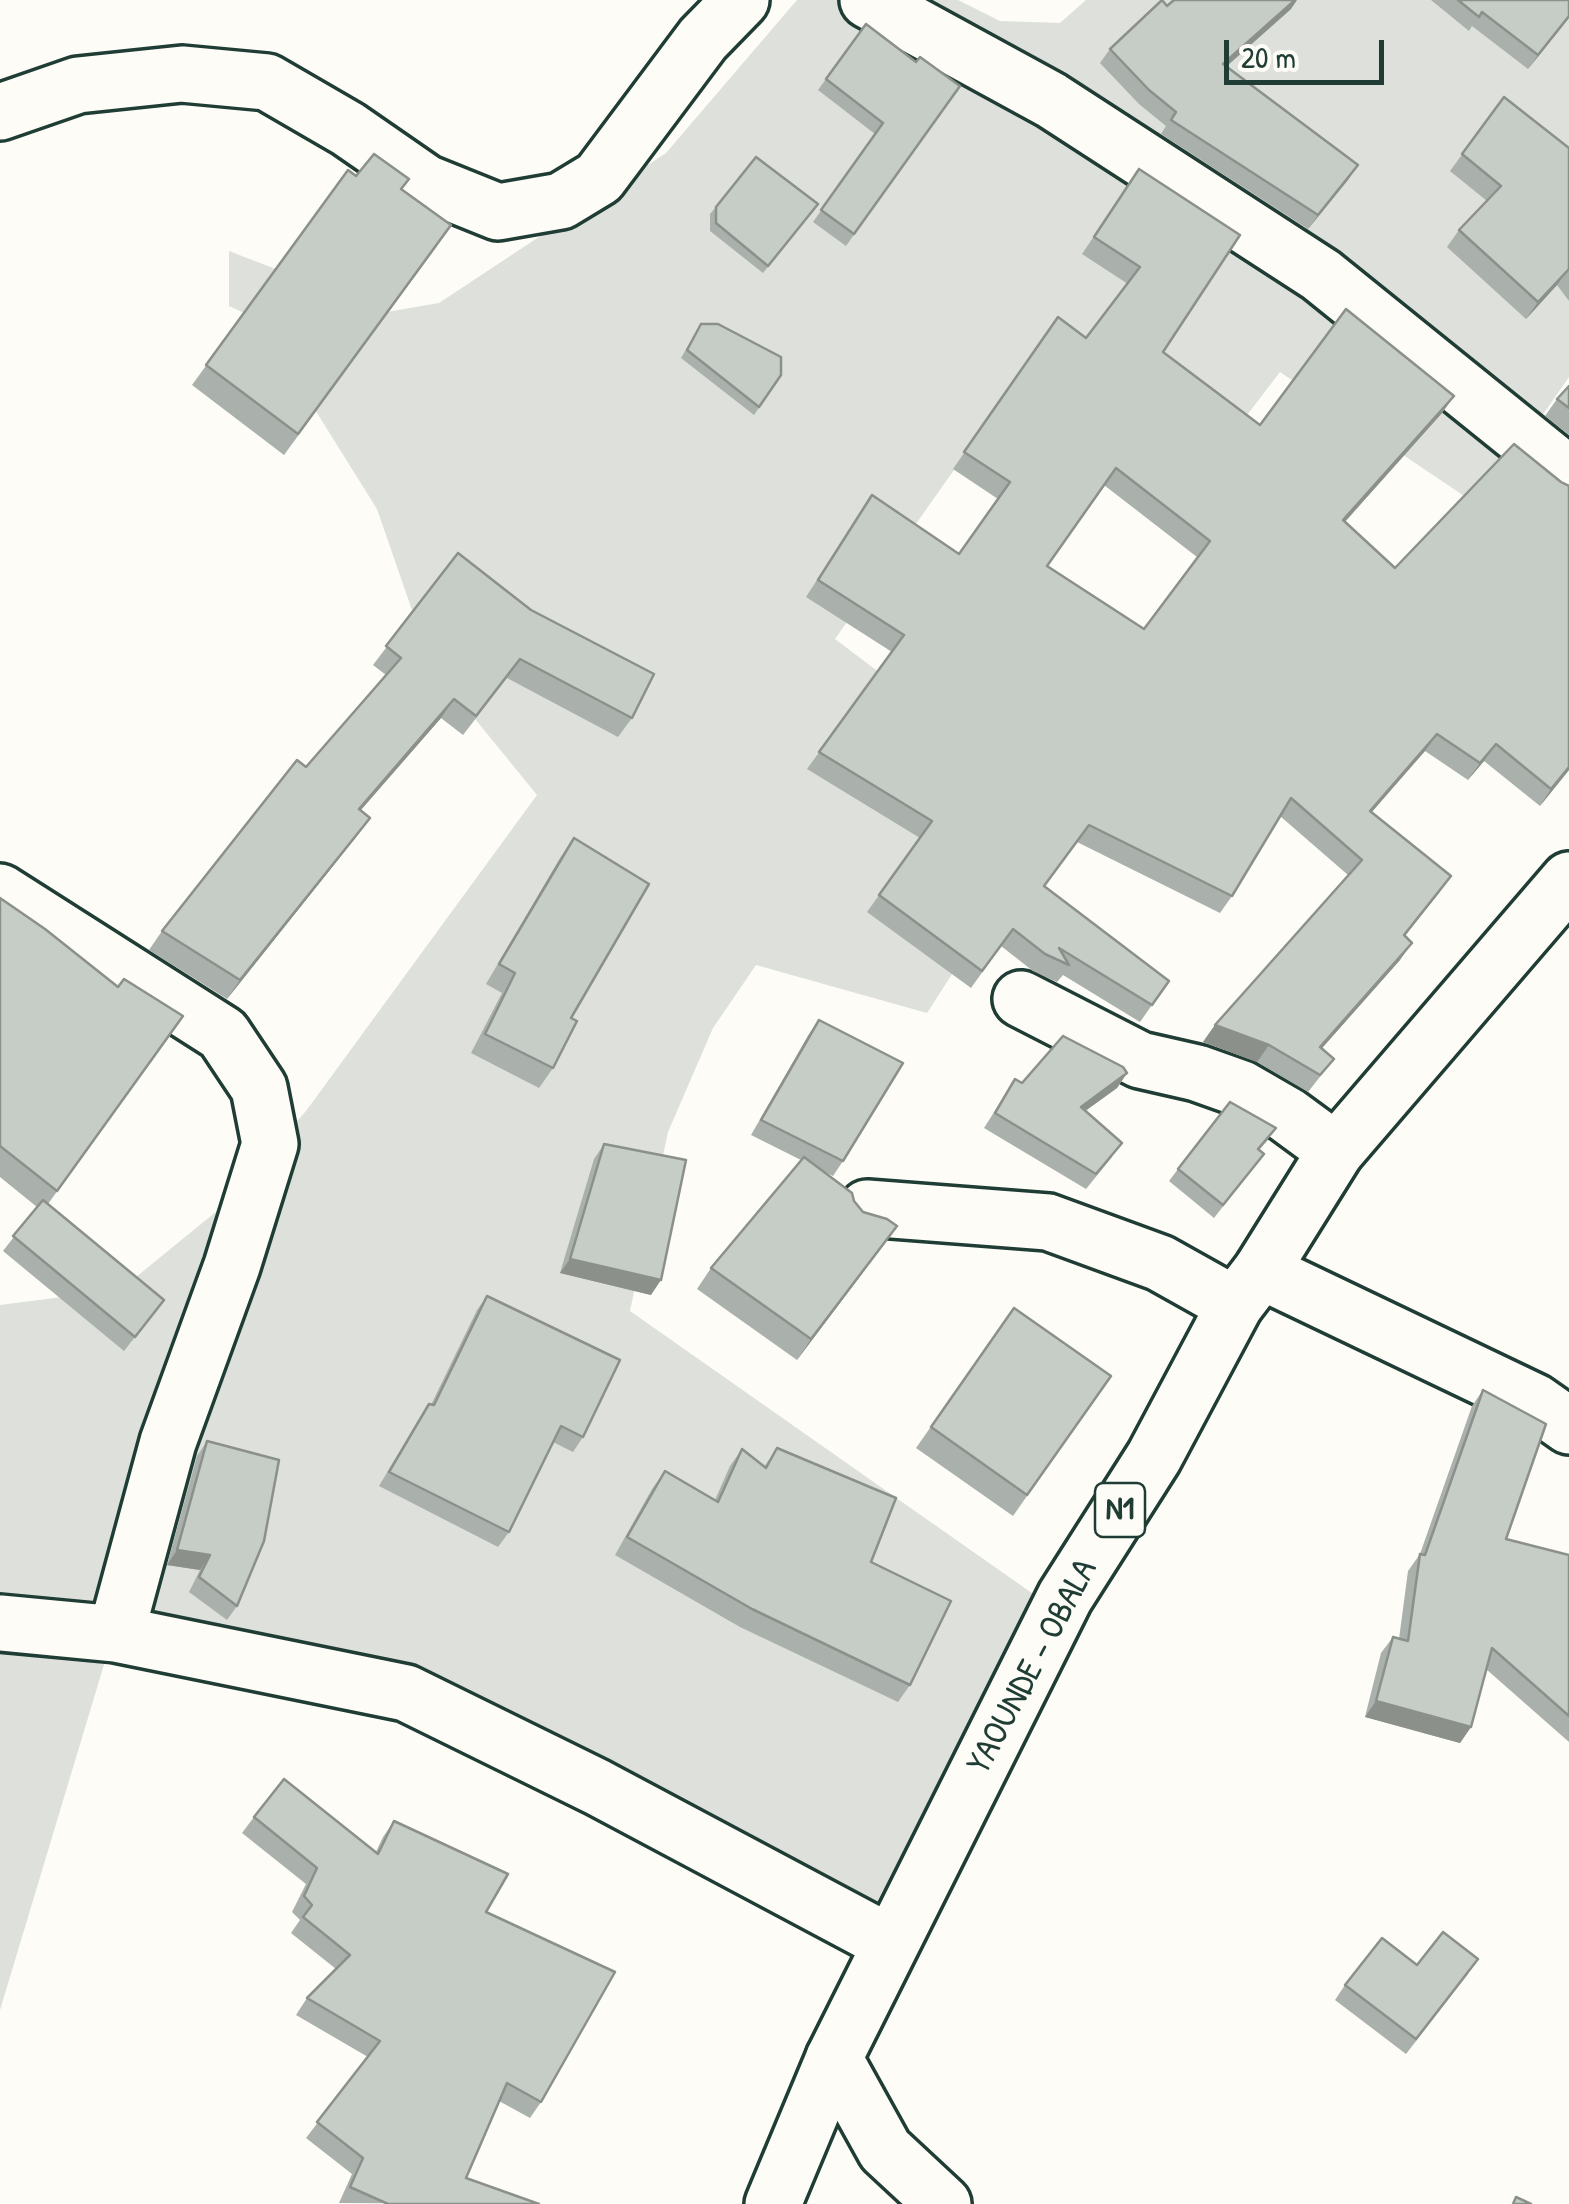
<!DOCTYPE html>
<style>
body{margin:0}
#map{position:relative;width:1569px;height:2204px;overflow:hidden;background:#fdfcf7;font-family:"Patrick Hand",sans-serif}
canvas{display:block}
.scale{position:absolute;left:1224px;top:40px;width:160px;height:45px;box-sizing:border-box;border:5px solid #1f3d34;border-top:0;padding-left:12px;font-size:30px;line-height:35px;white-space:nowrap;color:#1f3d34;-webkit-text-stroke:8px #fdfcf7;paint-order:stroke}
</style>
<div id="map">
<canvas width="1569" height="2204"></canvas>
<div class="scale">20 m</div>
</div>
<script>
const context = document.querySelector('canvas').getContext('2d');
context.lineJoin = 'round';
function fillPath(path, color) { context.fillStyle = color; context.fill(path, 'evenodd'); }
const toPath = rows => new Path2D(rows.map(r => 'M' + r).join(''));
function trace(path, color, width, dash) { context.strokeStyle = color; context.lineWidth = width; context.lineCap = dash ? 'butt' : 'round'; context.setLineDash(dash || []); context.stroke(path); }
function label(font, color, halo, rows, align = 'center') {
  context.font = font + ' "Patrick Hand",sans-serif'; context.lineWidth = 8; context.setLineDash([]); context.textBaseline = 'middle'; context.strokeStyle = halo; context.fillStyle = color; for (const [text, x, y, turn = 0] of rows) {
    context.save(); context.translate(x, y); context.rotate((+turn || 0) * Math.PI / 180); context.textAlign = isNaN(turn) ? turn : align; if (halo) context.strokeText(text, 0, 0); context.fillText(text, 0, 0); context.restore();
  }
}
const green = toPath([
 [797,0,958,0,1000,21,1060,23,1086,0,1569,0,1569,377,1479,506,1280,372,1211,462,1032,359,835,639,1059,808,927,1013,756,965,713,1028,668,1132,630,1311,1066,1617,898,1923,406,1694,109,1648,0,2010,0,1305,86,1294,136,1277,217,1211,306,1111,537,795,431,665,377,509,259,320,229,306,229,251,387,312,439,303,666,153]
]);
const minor = toPath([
 [868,0,1051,100,1321,275,1569,475],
 [0,112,78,85,182,74,267,82,348,129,426,183,498,212,561,201,599,178,703,39,741,0],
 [0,892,223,1034,259,1088,270,1144,232,1266,168,1442,116,1634],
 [1021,999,1140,1060,1197,1073,1242,1089,1287,1115,1336,1151],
 [867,1208,1048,1222,1160,1263,1235,1305],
 [1261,1271,1535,1402,1569,1426],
 [0,1623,116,1634,406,1693,597,1787,890,1943],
 [834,2058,885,2150,943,2204]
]);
const trunk = toPath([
 [773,2204,834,2058,1065,1597,1154,1457,1235,1305,1261,1271,1336,1151,1569,880]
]);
const wall = toPath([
 [1431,0,1569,0,1569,18,1528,69,1472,26,1469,31],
 [1167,6,1291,9,1226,67,1358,165,1308,229,1161,134,1166,126,1139,104,1100,63,1110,49],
 [866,24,916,62,960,86,846,246,813,222,875,134,818,90],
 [1504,97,1569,148,1569,301,1557,285,1526,319,1447,247,1459,230,1487,201,1450,171],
 [1139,169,1163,352,1260,425,1454,396,1442,413,1345,522,1569,770,1540,806,1484,761,1468,780,1425,751,1371,812,1451,876,1405,936,1400,960,1322,1048,1334,1059,1308,1092,1257,1062,1203,1042,1215,1025,1348,875,1280,816,1232,896,1220,913,1077,842,1045,886,1169,981,1140,1022,1063,975,1057,982,1033,971,1001,946,971,988,867,912,920,838,807,769,892,652,806,597,872,495,959,554,998,499,953,469,1058,317,1086,338,1128,284,1082,254],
 [1104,485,1197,557,1144,629,1047,566],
 [348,170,356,176,409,179,402,190,437,246,284,455,192,385],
 [716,207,813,211,763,273,710,231,710,214],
 [701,324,781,375,754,415,681,358],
 [1569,386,1569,435,1545,416,1557,399],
 [458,553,632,718,618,737,507,678,463,735,441,718,361,810,356,837,227,999,149,950,162,931,386,675,373,665],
 [574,838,571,1018,553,1068,539,1088,471,1053,502,993,486,984,560,858],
 [0,898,118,987,183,1016,48,1204,164,1300,124,1351,3,1251,37,1207,0,1177],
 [819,1020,843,1161,833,1176,823,1171,854,1201,882,1247,797,1360,697,1289,711,1268,801,1160,751,1135,809,1034],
 [1127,1073,1117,1088,1085,1111,1112,1157,1086,1189,984,1128,1015,1079,1022,1083],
 [1268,1140,1259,1150,1264,1154,1214,1218,1169,1181,1178,1169],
 [604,1144,651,1295,560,1273,594,1159],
 [487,1296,583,1437,573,1452,553,1442,509,1532,498,1547,379,1486,419,1419,429,1404,431,1405,477,1310],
 [1014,1308,1111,1376,1013,1516,916,1448],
 [1483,1390,1506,1539,1569,1555,1569,1742,1486,1669,1471,1727,1460,1743,1365,1717,1381,1653,1393,1637,1399,1639,1408,1571,1420,1554,1472,1406],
 [207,1441,237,1606,227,1620,189,1592,200,1570,167,1565,197,1456],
 [777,1448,871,1562,910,1685,898,1702,740,1627,615,1555,652,1489,665,1471,715,1500,730,1466,742,1449,764,1467],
 [254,1817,376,1852,383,1837,394,1821,486,1912,541,2102,530,2118,499,2101,466,2178,539,2204,339,2203,352,2174,306,2138,368,2057,296,2015,307,1998,336,1969,291,1933,300,1920,292,1912,306,1884,242,1833],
 [1417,1965,1468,1974,1406,2054,1335,2000,1345,1985]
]);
const shadedWall = toPath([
 [1293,0,1297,0,1291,9,1213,78,1223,64],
 [1569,16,1568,19,1528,69,1538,55],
 [1358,165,1348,180,1308,229,1318,215],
 [1569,268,1557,285,1526,319,1538,302],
 [1454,396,1442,413,1331,537,1343,520],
 [454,699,441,718,345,828,359,809],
 [1437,734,1425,751,1358,828,1370,811],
 [1496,744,1484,761,1468,780,1480,763],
 [1569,767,1569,770,1540,806,1551,789],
 [370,818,356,837,227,999,240,980],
 [1451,876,1439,893,1392,952,1404,935],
 [1412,943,1400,960,1308,1064,1320,1047],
 [1215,1025,1269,1045,1257,1062,1203,1042],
 [1127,1073,1117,1088,1070,1122,1081,1107],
 [897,1226,882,1247,797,1360,811,1339],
 [570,1259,661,1280,651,1295,560,1273],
 [177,1550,210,1555,200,1570,167,1565],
 [1376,1701,1471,1727,1460,1743,1365,1717]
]);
const building = toPath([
 [1162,0,1167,6,1174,0,1295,0,1223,64,1358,165,1318,215,1171,120,1176,112,1149,90,1110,49,1162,0],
 [1458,0,1569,0,1569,16,1538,55,1482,12,1479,17,1458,0],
 [866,24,916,62,920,57,960,86,854,234,821,210,883,123,826,79,866,24],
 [1504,97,1569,148,1569,269,1538,302,1459,230,1501,186,1462,154,1504,97],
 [374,154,409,179,401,189,451,225,298,434,206,365,348,170,356,176,374,154],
 [756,157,818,204,768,266,716,223,716,207,756,157],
 [1139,169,1240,235,1163,352,1260,425,1346,309,1454,396,1343,520,1395,568,1514,444,1561,482,1569,486,1569,767,1551,789,1496,744,1480,763,1437,734,1370,811,1451,876,1404,935,1412,943,1320,1047,1334,1059,1320,1075,1269,1045,1215,1025,1362,860,1291,798,1232,896,1089,825,1044,886,1169,981,1152,1005,1059,948,1069,965,1045,954,1013,929,982,971,879,895,932,821,819,752,904,635,818,580,872,495,959,554,1010,482,964,452,1058,317,1086,338,1140,267,1094,237,1139,169],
 [1116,468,1210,541,1144,629,1047,566,1116,468],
 [701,324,718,324,781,357,781,375,759,407,687,350,701,324],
 [1569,386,1569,408,1557,399,1569,386],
 [458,553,531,610,654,674,632,718,520,659,476,716,454,699,359,809,370,818,240,980,162,931,297,760,306,767,401,658,386,646,458,553],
 [574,838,649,884,571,1018,577,1021,553,1068,485,1034,515,973,499,964,574,838],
 [0,898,45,929,118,987,124,979,183,1016,57,1191,0,1146,0,898],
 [819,1020,903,1063,843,1161,761,1120,819,1020],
 [1063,1036,1123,1067,1127,1073,1081,1107,1122,1143,1096,1174,995,1113,1015,1079,1022,1083,1063,1036],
 [1230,1102,1276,1128,1258,1149,1264,1154,1223,1205,1178,1169,1230,1102],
 [604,1144,686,1160,661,1280,570,1259,604,1144],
 [804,1157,852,1193,854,1201,863,1212,887,1219,897,1226,811,1339,711,1268,804,1157],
 [43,1200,164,1300,135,1337,13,1236,43,1200],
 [487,1296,620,1360,583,1437,561,1426,509,1532,389,1472,429,1404,434,1405,487,1296],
 [1014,1308,1111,1376,1027,1495,931,1427,1014,1308],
 [1483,1390,1546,1424,1506,1539,1569,1555,1569,1716,1492,1648,1471,1727,1376,1701,1393,1637,1408,1641,1420,1554,1425,1555,1483,1390],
 [207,1441,279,1460,264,1541,237,1606,199,1577,210,1555,177,1550,207,1441],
 [777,1448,896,1498,871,1562,951,1601,910,1685,752,1609,627,1537,665,1471,718,1502,742,1449,766,1468,777,1448],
 [284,1779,378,1854,394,1821,508,1874,486,1912,615,1972,541,2102,507,2083,466,2178,539,2204,388,2204,350,2187,363,2158,317,2122,380,2041,307,1998,350,1955,303,1917,312,1905,304,1896,317,1868,254,1817,284,1779],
 [1443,1932,1478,1959,1416,2039,1345,1985,1382,1938,1417,1965,1443,1932],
 [1516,2197,1531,2204,1513,2204,1516,2197]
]);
const shields = [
 [1120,1510,50]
];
const shieldNames = [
 ["N1",1120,1510]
];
const streetNames = [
 ["YAOUNDE - OBALA",1033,1667,-62]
];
fillPath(green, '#dde0db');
trace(minor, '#1f3d34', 62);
trace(trunk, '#1f3d34', 62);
trace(minor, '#fdfcf7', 55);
trace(trunk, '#fdfcf7', 55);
fillPath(wall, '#aab0ab');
fillPath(shadedWall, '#8b908b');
fillPath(building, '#c6cdc7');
trace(building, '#8b908b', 2.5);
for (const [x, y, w] of shields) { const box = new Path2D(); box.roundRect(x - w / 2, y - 27, w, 54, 8); context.fillStyle = '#fdfcf7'; context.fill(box); trace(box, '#1f3d34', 2.5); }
label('bold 32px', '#1f3d34', null, shieldNames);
label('35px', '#1f3d34', '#fdfcf7', streetNames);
</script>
